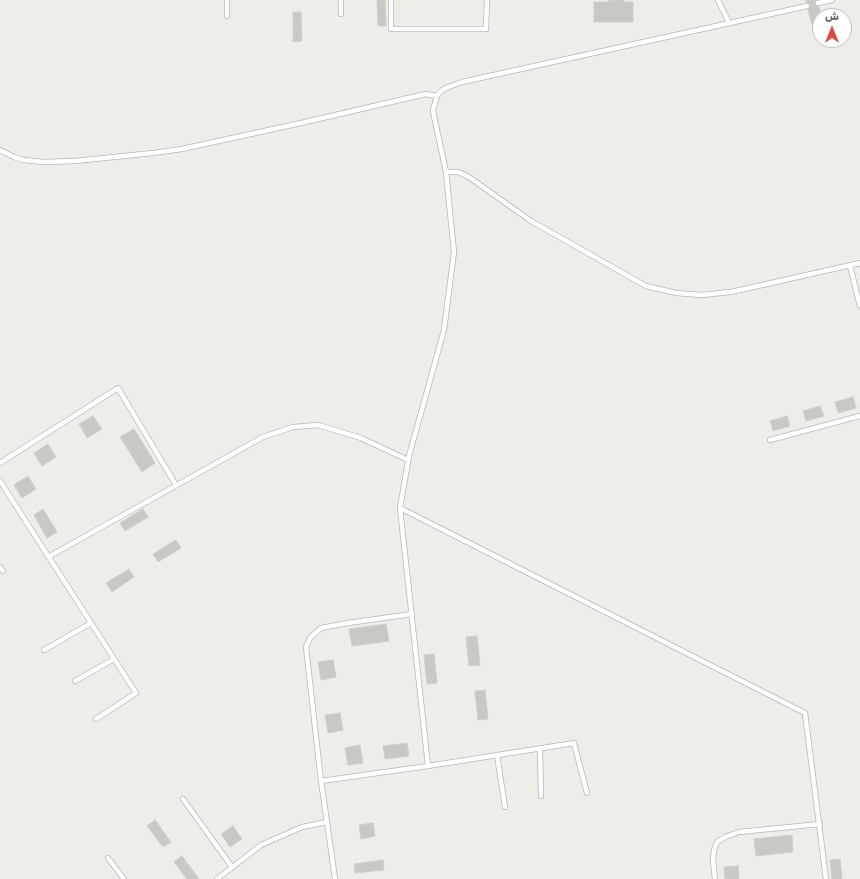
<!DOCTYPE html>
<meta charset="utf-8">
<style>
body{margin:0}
#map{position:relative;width:860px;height:879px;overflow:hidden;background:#efede7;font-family:Rubik,Cairo,sans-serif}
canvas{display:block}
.north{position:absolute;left:812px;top:8px;width:40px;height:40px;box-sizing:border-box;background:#fff;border:1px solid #bfc0c2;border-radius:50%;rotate:0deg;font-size:11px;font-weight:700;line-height:16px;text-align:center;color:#5f6266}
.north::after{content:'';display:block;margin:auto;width:14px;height:18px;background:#d64e47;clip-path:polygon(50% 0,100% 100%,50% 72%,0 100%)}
</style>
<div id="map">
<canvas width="860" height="879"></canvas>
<div class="north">ش</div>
</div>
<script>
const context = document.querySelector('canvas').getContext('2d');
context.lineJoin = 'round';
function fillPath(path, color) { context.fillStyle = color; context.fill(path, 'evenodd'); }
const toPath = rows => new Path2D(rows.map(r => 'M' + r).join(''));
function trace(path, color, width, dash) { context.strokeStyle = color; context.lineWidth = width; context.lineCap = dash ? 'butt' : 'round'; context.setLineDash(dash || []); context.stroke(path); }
const building = toPath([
 [377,0,385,0,386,26,378,26,377,0],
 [609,0,624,0,624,2,633,2,633,22,594,22,594,2,609,2,609,0],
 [806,0,816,0,814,4,816,6,819,7,822,16,820,16,820,23,812,25,808,10,810,7,811,5,808,3,806,2,806,0],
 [293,12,301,12,302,41,293,42,293,12],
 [853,397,856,408,838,413,835,402,853,397],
 [820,406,824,416,806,421,803,411,820,406],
 [93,416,102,429,87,438,79,424,93,416],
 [787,416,790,426,773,431,770,421,787,416],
 [134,429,155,463,142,472,120,437,134,429],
 [48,444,56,457,42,466,34,453,48,444],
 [28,476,36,489,22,498,14,485,28,476],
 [43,509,57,532,47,538,34,515,43,509],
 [143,509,148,517,125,531,120,523,143,509],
 [176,540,181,548,158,562,153,554,176,540],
 [129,569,134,577,112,592,106,583,129,569],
 [386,624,389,641,352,646,349,629,386,624],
 [477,636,480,665,469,666,466,637,477,636],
 [434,654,437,683,427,684,424,655,434,654],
 [333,660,336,677,321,680,318,662,333,660],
 [485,690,488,719,478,720,475,691,485,690],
 [340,713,343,730,328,733,325,715,340,713],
 [407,743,409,756,385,759,383,746,407,743],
 [360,745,363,763,348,765,345,748,360,745],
 [155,820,171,842,163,847,147,826,155,820],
 [373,823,375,836,361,839,359,825,373,823],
 [233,826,242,839,230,847,221,834,233,826],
 [792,835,793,852,756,856,754,839,792,835],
 [182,856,199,879,187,879,174,862,182,856],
 [840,859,842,879,832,879,830,860,840,859],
 [383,860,384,870,355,873,354,864,383,860],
 [738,866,739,879,725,879,724,867,738,866]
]);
const lane = toPath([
 [391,0,391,29,486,29,487,0],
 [718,0,729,23],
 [818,3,832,0],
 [341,14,341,0],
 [227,16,227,0],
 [0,150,14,157,23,160,44,162,75,161,153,153,182,149,301,123,404,99,426,94,437,96],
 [446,172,458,172,469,177,531,221,646,286,676,293,702,295,731,292,860,263],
 [850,266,860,306],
 [770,440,860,416],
 [0,463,118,388,176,485],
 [0,481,136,693,96,719],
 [400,508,805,713,826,879],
 [48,557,263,437,293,427,318,425,361,438,408,460],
 [0,567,3,571],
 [412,614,348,623,321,628,310,638,306,647,321,781,428,766,574,743,587,793],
 [44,650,91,623],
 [75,681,114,659],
 [540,749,541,796],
 [497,755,505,807],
 [428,766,400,508,409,456,444,330,454,252,446,172,434,116,433,110,437,96,441,91,446,88,462,82,807,6],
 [183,799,232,867],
 [327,822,335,879],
 [108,858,124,879],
 [217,879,261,845,302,827,327,822,321,781],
 [715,879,713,861,714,850,717,842,725,837,739,832,820,824]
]);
fillPath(building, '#cac8c4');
trace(building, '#d3cfc6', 1);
trace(lane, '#b4b7ba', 6);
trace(lane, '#fff', 4.5);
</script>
